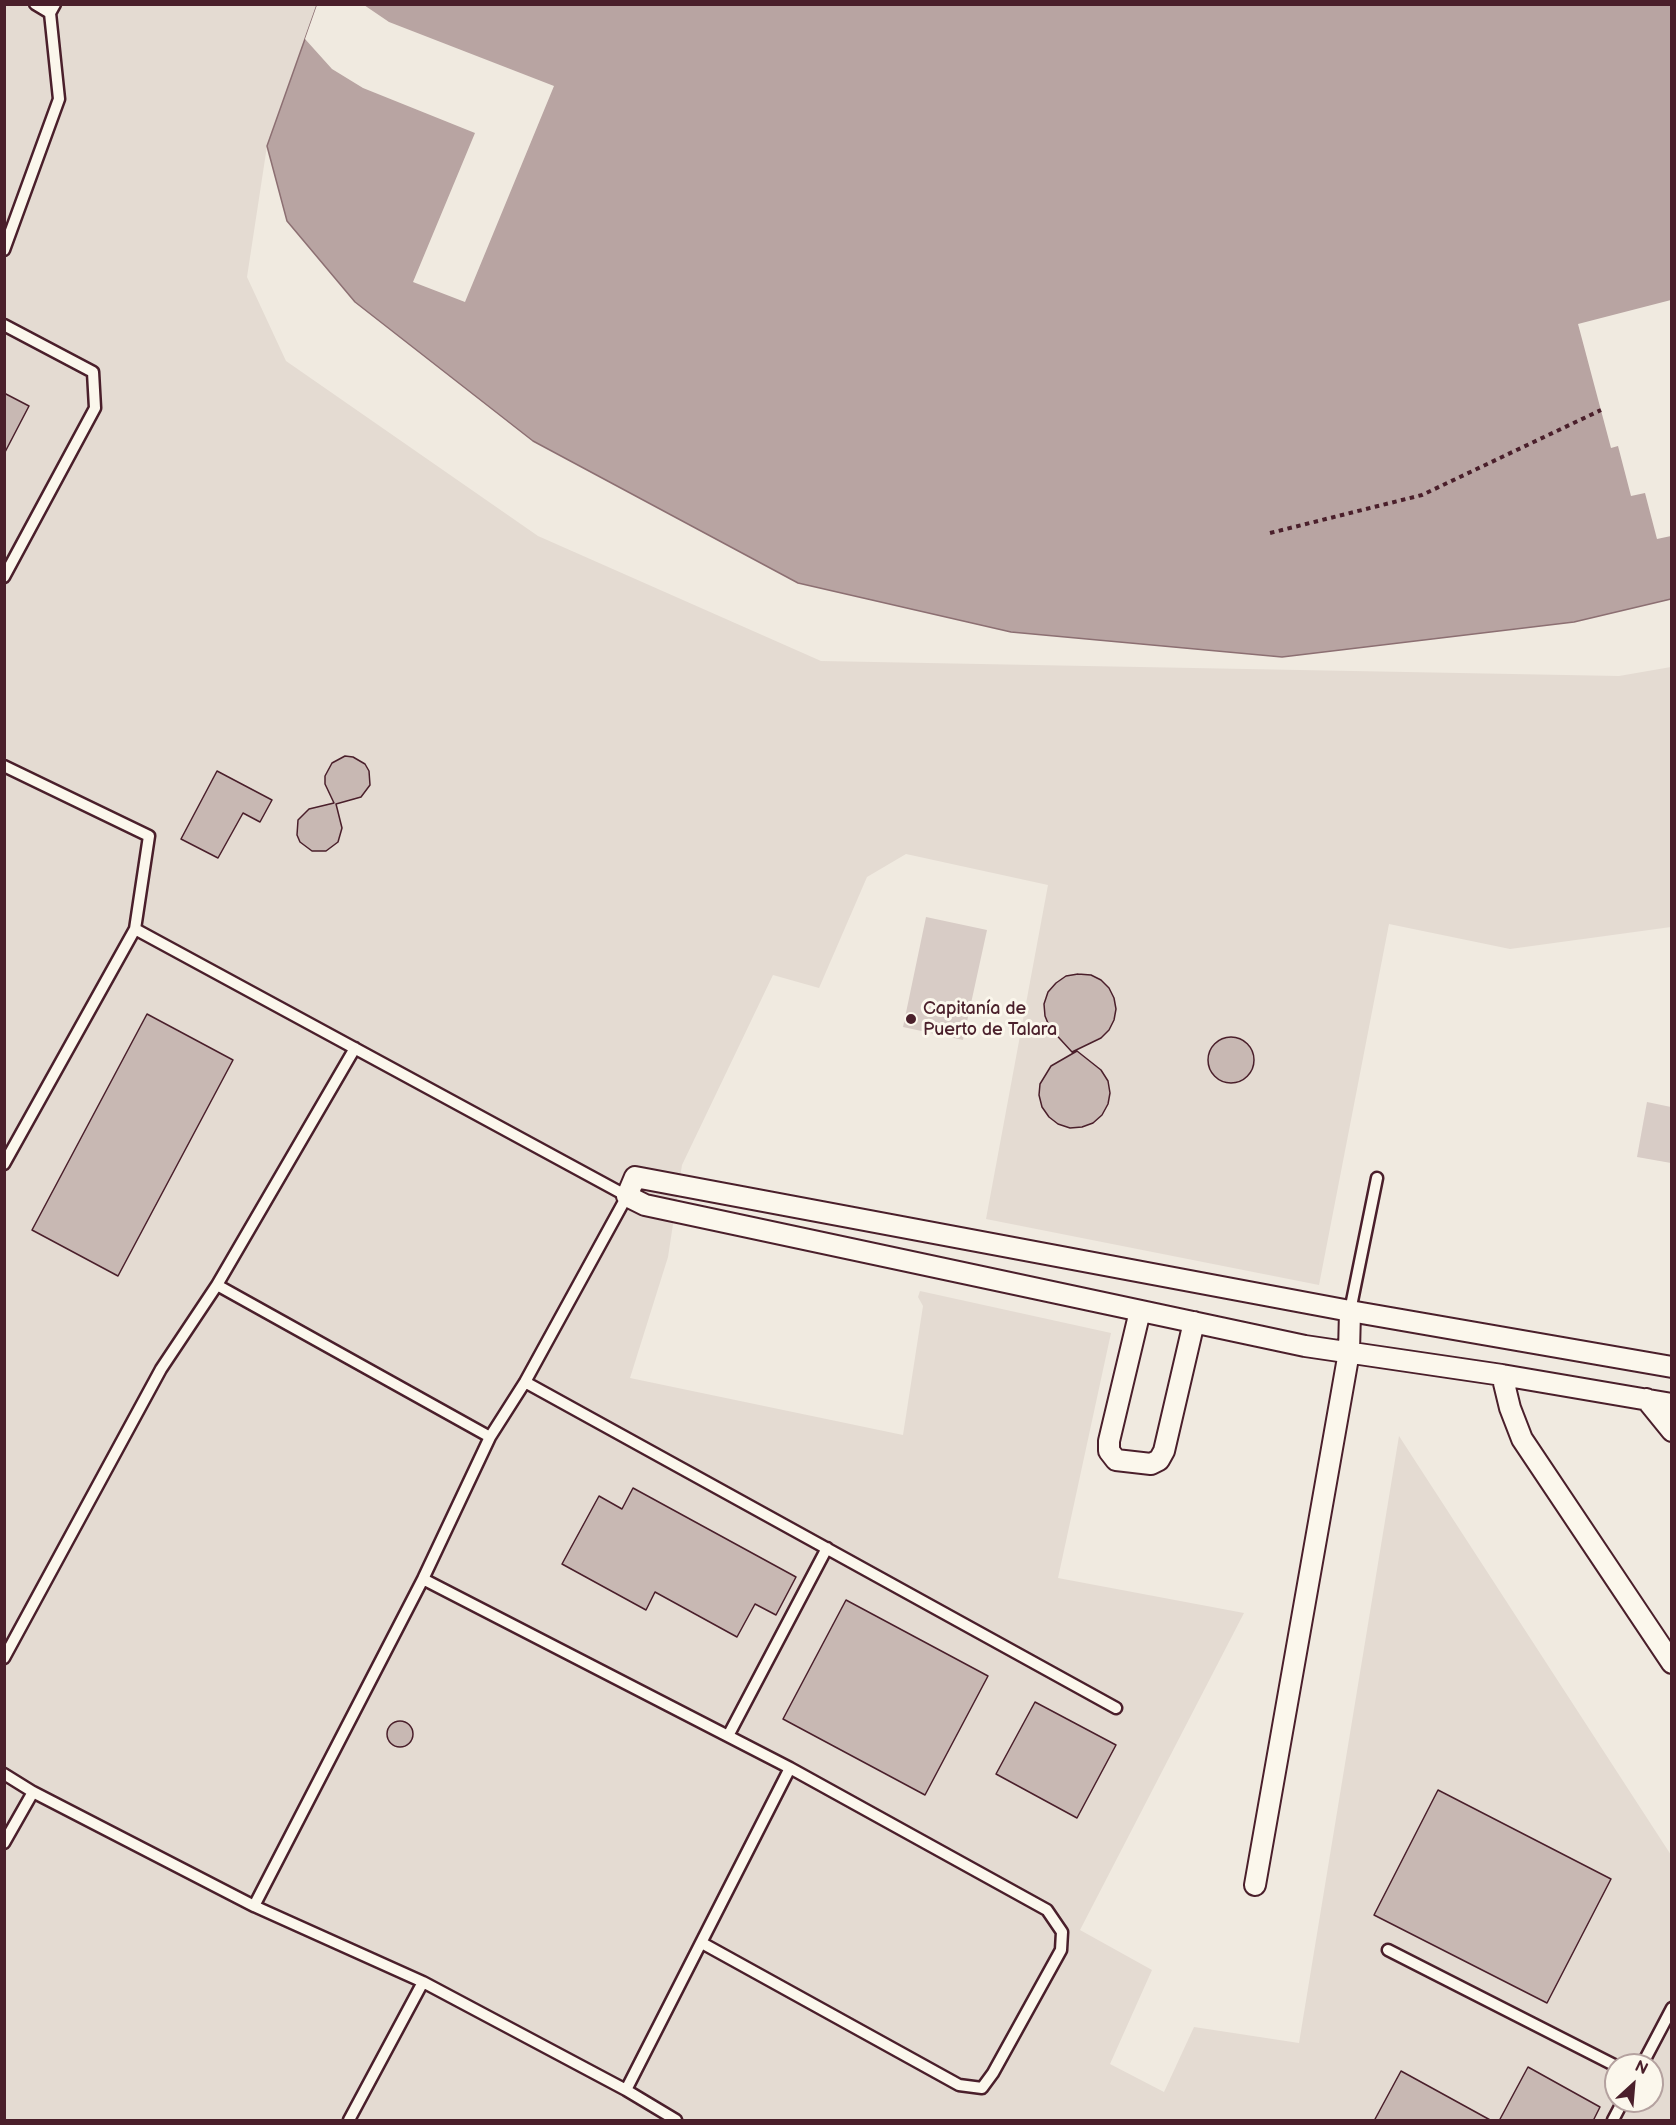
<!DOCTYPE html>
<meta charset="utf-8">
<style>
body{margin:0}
#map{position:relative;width:1676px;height:2125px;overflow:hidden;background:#f0eae0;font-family:"Balsamiq Sans",sans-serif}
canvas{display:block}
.frame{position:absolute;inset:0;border:6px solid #4a1f2b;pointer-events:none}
.north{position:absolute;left:1604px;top:2053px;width:60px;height:60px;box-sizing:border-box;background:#fbf7ec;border:2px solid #b4a19f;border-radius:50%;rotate:26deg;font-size:16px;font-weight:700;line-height:24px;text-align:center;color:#4a1f2b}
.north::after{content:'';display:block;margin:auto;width:21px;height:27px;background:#4a1f2b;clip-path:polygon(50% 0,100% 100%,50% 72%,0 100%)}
</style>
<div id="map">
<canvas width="1676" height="2125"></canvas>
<div class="frame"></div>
<div class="north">N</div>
</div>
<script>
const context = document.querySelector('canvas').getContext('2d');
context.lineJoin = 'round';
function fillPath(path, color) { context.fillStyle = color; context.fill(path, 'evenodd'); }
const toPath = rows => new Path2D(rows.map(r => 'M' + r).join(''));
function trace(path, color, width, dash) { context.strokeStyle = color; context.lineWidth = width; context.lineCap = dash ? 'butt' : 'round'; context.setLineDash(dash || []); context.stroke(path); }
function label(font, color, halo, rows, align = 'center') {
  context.font = font + ' "Balsamiq Sans",sans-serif'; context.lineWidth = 6; context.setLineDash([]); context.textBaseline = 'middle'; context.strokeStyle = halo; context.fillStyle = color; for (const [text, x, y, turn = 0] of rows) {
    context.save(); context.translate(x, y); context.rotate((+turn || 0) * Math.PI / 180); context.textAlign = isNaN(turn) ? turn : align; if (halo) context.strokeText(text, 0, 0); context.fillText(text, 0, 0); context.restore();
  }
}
const built = toPath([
 [5,5,317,5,267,146,247,277,286,361,538,536,821,661,1619,676,1671,667,1671,927,1510,949,1389,924,1319,1285,986,1219,1048,885,906,854,867,877,819,988,773,975,682,1165,668,1257,630,1378,903,1435,923,1306,918,1297,920,1291,1111,1333,1058,1578,1244,1613,1080,1930,1152,1970,1110,2064,1164,2092,1194,2027,1299,2043,1399,1436,1671,1855,1671,2120,5,2120],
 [1616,2065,1652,2065,1652,2101,1616,2101]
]);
const green = toPath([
 [926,917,987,930,963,1040,903,1027],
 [1647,1102,1671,1107,1671,1163,1637,1157]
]);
const water = toPath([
 [317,5,1671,5,1671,599,1574,622,1282,657,1011,632,798,583,533,441,355,302,287,221,267,146,317,5]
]);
const pier = toPath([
 [317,5,364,5,389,22,554,86,465,302,413,282,475,133,363,88,332,69,305,39],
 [1671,300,1671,536,1657,539,1645,493,1631,496,1618,446,1611,448,1578,324]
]);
const building = toPath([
 [4,393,29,406,4,454,4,393],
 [345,756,353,757,365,764,369,771,370,785,361,797,336,804,342,828,338,842,326,851,312,851,300,842,297,835,298,820,309,809,334,803,325,784,325,776,332,763,345,756],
 [217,771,272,800,260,822,243,813,218,858,181,839,217,771],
 [1078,974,1091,975,1101,980,1109,988,1114,998,1116,1009,1114,1020,1109,1030,1101,1038,1072,1052,1050,1028,1045,1016,1044,1004,1048,992,1056,983,1066,976,1078,974],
 [147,1014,233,1060,118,1276,32,1230,147,1014],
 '1208 1060a23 23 0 1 1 46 0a23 23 0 1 1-46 0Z',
 [1077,1051,1101,1070,1108,1081,1110,1093,1108,1104,1102,1115,1093,1123,1082,1127,1070,1128,1058,1124,1049,1117,1042,1107,1039,1095,1040,1084,1051,1066,1077,1051],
 [633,1488,796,1577,776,1615,755,1604,737,1637,655,1592,646,1610,562,1564,599,1496,622,1509,633,1488],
 [846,1600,988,1676,925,1795,783,1719,846,1600],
 [1035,1702,1116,1745,1077,1818,996,1774,1035,1702],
 '387 1734a13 13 0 1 1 26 0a13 13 0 1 1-26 0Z',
 [1438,1790,1611,1879,1547,2003,1374,1915,1438,1790],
 [1528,2067,1600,2107,1593,2121,1499,2121,1528,2067],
 [1401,2071,1492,2121,1374,2121,1401,2071]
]);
const path = toPath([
 [1270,533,1422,495,1601,410]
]);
const lane = toPath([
 [35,4,50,13,55,4],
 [4,250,59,99,50,13],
 [4,325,93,372,95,408,4,577],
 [4,766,149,836,135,929,4,1164],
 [135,929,627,1196,525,1382,490,1437,423,1579,254,1906],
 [355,1048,217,1285,490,1437],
 [1350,1311,1377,1178],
 [525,1382,1116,1708],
 [423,1579,790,1768,1047,1910,1062,1932,1061,1950,993,2073,982,2088,959,2085,702,1943],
 [4,1658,161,1369,217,1285],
 [728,1736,827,1548],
 [4,1774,33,1792,254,1906,423,1982,626,2090,676,2120],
 [4,1843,33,1792],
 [1388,1950,1616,2066],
 [1642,2065,1672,2008],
 [626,2090,790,1768],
 [349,2120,423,1982],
 [1613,2120,1623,2101]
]);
const street = toPath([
 [1140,1311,1109,1441,1109,1451,1116,1460,1151,1464,1159,1460,1164,1451,1194,1322],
 [1672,1367,1350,1311,635,1177,627,1196,645,1205,1305,1346,1502,1375,1672,1404],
 [1502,1375,1510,1408,1522,1439,1672,1663],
 [1646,1399,1672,1431],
 [1255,1885,1349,1352,1350,1311]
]);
const markers = [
 [911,1019,6,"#4a1f2b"]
];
const poiNames = [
 ["Capitanía de",923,1009],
 ["Puerto de Talara",923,1030]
];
fillPath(built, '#e4dbd2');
fillPath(green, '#d8ccc6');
fillPath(water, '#b8a4a2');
trace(water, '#8c6f72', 1.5);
fillPath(pier, '#f0eae0');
fillPath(building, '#c8b8b3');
trace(building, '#4a1f2b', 1.5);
trace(lane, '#4a1f2b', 15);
trace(street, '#4a1f2b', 24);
trace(path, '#4a1f2b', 4, [4.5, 4.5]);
trace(lane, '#fbf7ec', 10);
trace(street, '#fbf7ec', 20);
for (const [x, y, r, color] of markers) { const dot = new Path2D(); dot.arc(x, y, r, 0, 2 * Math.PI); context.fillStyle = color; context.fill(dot); trace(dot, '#fbf7ec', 2); }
label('18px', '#4a1f2b', '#fbf7ec', poiNames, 'left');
</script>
